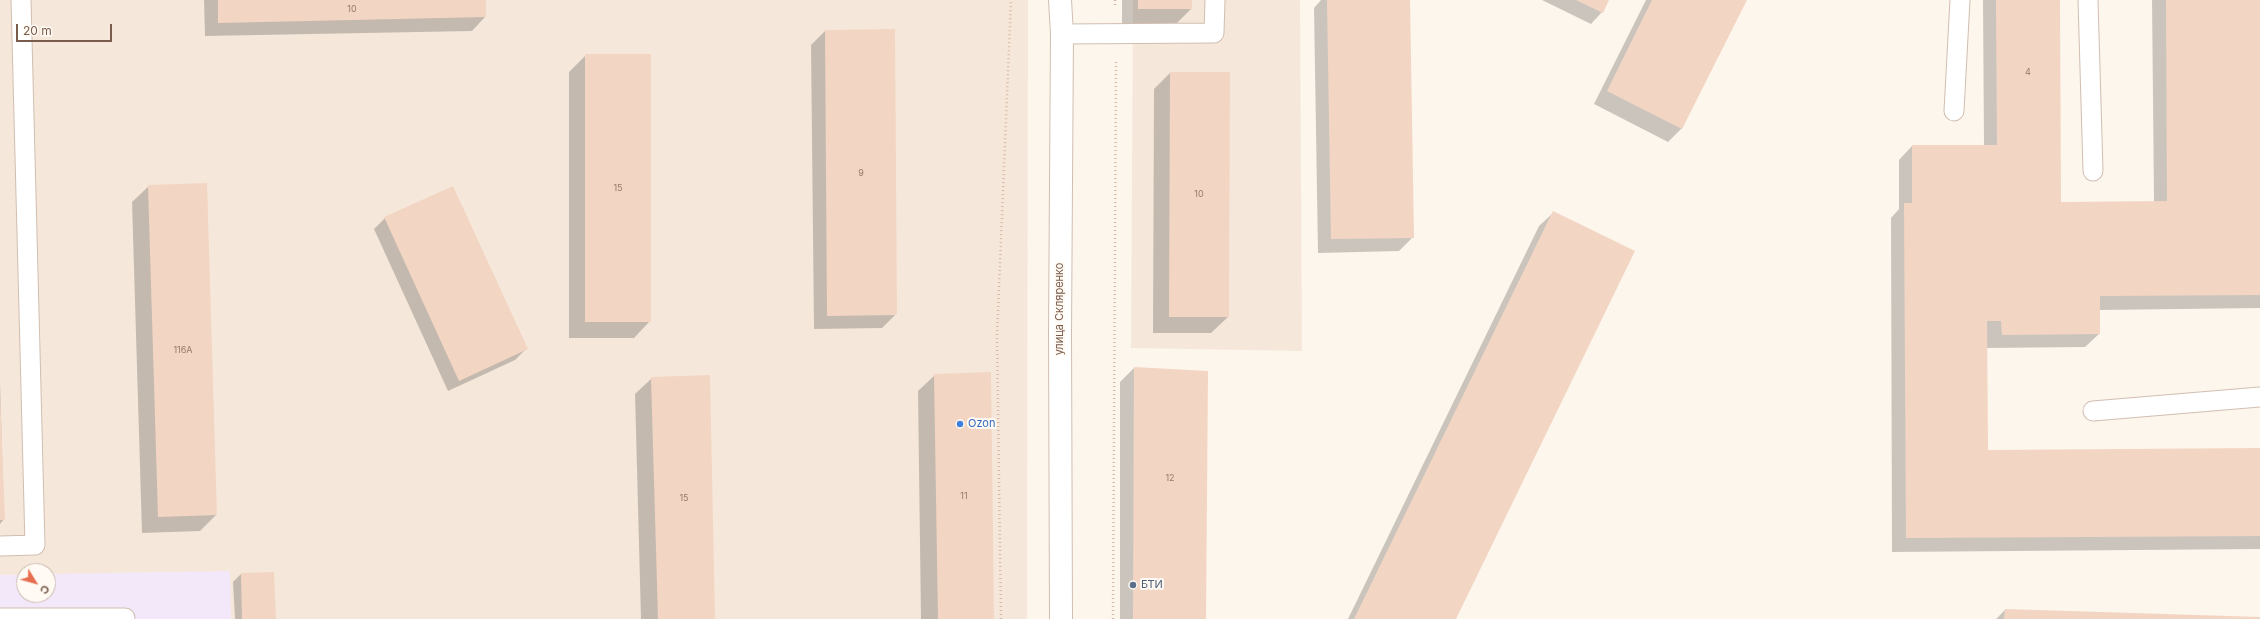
<!DOCTYPE html>
<meta charset="utf-8">
<style>
body{margin:0}
#map{position:relative;width:2260px;height:619px;overflow:hidden;background:#fdf6ec;font-family:Inter,sans-serif}
canvas{display:block}
.north{position:absolute;left:16px;top:563px;width:40px;height:40px;box-sizing:border-box;background:#fffaf3;border:1px solid #cabbb1;border-radius:50%;rotate:127deg;font-size:11px;font-weight:700;line-height:16px;text-align:center;color:#7a5c4d}
.north::after{content:'';display:block;margin:auto;width:14px;height:18px;background:#e76f51;clip-path:polygon(50% 0,100% 100%,50% 72%,0 100%)}
.scale{position:absolute;left:16px;top:24px;width:96px;height:18px;box-sizing:border-box;border:2px solid #7a5c4d;border-top:0;padding-left:5px;font-size:12px;line-height:14px;white-space:nowrap;color:#7a5c4d;-webkit-text-stroke:3px #fffaf3;paint-order:stroke}
</style>
<div id="map">
<canvas width="2260" height="619"></canvas>
<div class="north">С</div>
<div class="scale">20 m</div>
</div>
<script>
const context = document.querySelector('canvas').getContext('2d');
context.lineJoin = 'round';
function fillPath(path, color) { context.fillStyle = color; context.fill(path, 'evenodd'); }
const toPath = rows => new Path2D(rows.map(r => 'M' + r).join(''));
function trace(path, color, width, dash) { context.strokeStyle = color; context.lineWidth = width; context.lineCap = dash ? 'butt' : 'round'; context.setLineDash(dash || []); context.stroke(path); }
function label(font, color, halo, rows, align = 'center') {
  context.font = font + ' Inter,sans-serif'; context.lineWidth = 4; context.setLineDash([]); context.textBaseline = 'middle'; context.strokeStyle = halo; context.fillStyle = color; for (const [text, x, y, turn = 0] of rows) {
    context.save(); context.translate(x, y); context.rotate((+turn || 0) * Math.PI / 180); context.textAlign = isNaN(turn) ? turn : align; if (halo) context.strokeText(text, 0, 0); context.fillText(text, 0, 0); context.restore();
  }
}
const residential = toPath([
 [0,0,1028,0,1027,619,0,619],
 [24,571,48,571,48,595,24,595],
 [1133,0,1300,0,1302,351,1131,348]
]);
const education = toPath([
 [230,571,231,619,0,619,0,575,24,575,24,595,48,595,48,574]
]);
const shadow = toPath([
 [204,0,485,0,485,17,472,31,205,36],
 [1122,0,1191,0,1191,9,1175,25,1122,25],
 [1321,0,1409,0,1413,237,1399,251,1318,253,1314,8],
 [1542,0,1608,0,1602,12,1591,24],
 [1646,0,1746,0,1682,128,1668,142,1594,104],
 [1983,0,2059,0,2060,203,2154,202,2152,0,2260,0,2260,308,2099,310,2099,334,2085,347,1986,348,1987,451,2260,449,2260,549,1892,552,1891,218,1899,209,1899,160,1912,146,1984,146],
 [894,30,896,314,882,328,814,329,811,45,825,31],
 [586,55,650,321,634,338,569,338,569,72],
 [1170,73,1228,317,1211,333,1153,333,1154,89],
 [149,186,216,515,200,531,142,533,132,202],
 [1553,213,1454,619,1348,619,1539,226],
 [385,218,526,349,515,360,448,391,374,229],
 [1134,368,1207,372,1205,619,1120,619,1120,382],
 [935,375,993,619,921,619,918,391],
 [652,378,714,619,641,619,635,394],
 [0,383,4,519,0,524],
 [241,574,275,619,235,619,233,582],
 [2005,610,2260,618,2260,619,1996,619]
]);
const building = toPath([
 [218,0,486,0,486,17,218,23],
 [1138,0,1192,0,1192,9,1138,9],
 [1327,0,1410,0,1414,238,1331,239],
 [1576,0,1609,0,1603,13],
 [1652,0,1747,0,1682,129,1607,91],
 [1996,0,2060,0,2061,202,2167,201,2166,0,2260,0,2260,295,2100,296,2100,334,2002,335,2001,321,1987,321,1988,450,2260,448,2260,536,1906,538,1904,203,1912,203,1912,145,1997,145],
 [895,29,897,315,827,316,825,30],
 [585,54,651,54,651,322,585,322],
 [1170,72,1230,72,1229,317,1169,317],
 [207,183,217,515,158,517,148,185],
 [453,186,528,349,459,381,384,217],
 [1553,211,1635,251,1456,619,1354,619],
 [1134,367,1208,371,1206,619,1133,619],
 [991,372,994,619,938,619,934,374],
 [710,375,715,619,658,619,651,377],
 [0,393,5,520,0,520],
 [274,572,276,619,242,619,241,573],
 [2005,609,2260,617,2260,619,2004,619]
]);
const path = toPath([
 [1115,0,1115,7],
 [1001,619,997,335,1011,0],
 [1113,619,1116,60]
]);
const service = toPath([
 [2088,0,2093,171],
 [1062,34,1214,33,1215,0],
 [1954,111,1960,0],
 [2093,411,2260,397],
 [0,546,35,545,21,0],
 [0,618,125,618]
]);
const minor = toPath([
 [1060,0,1062,34,1060,333,1061,619]
]);
const markers = [
 [960,424,4,"#3f7fe0"],
 [1133,585,4,"#5c6f8a"]
];
const numberNames = [
 ["10",352,9],
 ["4",2028,72],
 ["9",861,173],
 ["15",618,188],
 ["10",1199,194],
 ["116А",183,350],
 ["12",1170,478],
 ["11",964,496],
 ["15",684,498]
];
const streetNames = [
 ["улица Скляренко",1060,309,-90]
];
const shopNames = [
 ["Ozon",968,424]
];
const serviceNames = [
 ["БТИ",1141,585]
];
fillPath(residential, '#f5e8da');
fillPath(education, '#f3e8fa');
fillPath(shadow, '#0003');
fillPath(building, '#f3d5c3');
trace(service, '#d1beb0', 21);
trace(minor, '#d1beb0', 24);
trace(path, '#d9b8a5', 2.5, [1, 3]);
trace(service, '#fff', 19);
trace(minor, '#fff', 22);
for (const [x, y, r, color] of markers) { const dot = new Path2D(); dot.arc(x, y, r, 0, 2 * Math.PI); context.fillStyle = color; context.fill(dot); trace(dot, '#fffaf3', 1.5); }
label('9px', '#987a6a', null, numberNames);
label('11px', '#7a5c4d', '#fffaf3', streetNames);
label('11px', '#366cbe', '#fffaf3', shopNames, 'left');
label('11px', '#4e5e75', '#fffaf3', serviceNames, 'left');
</script>
